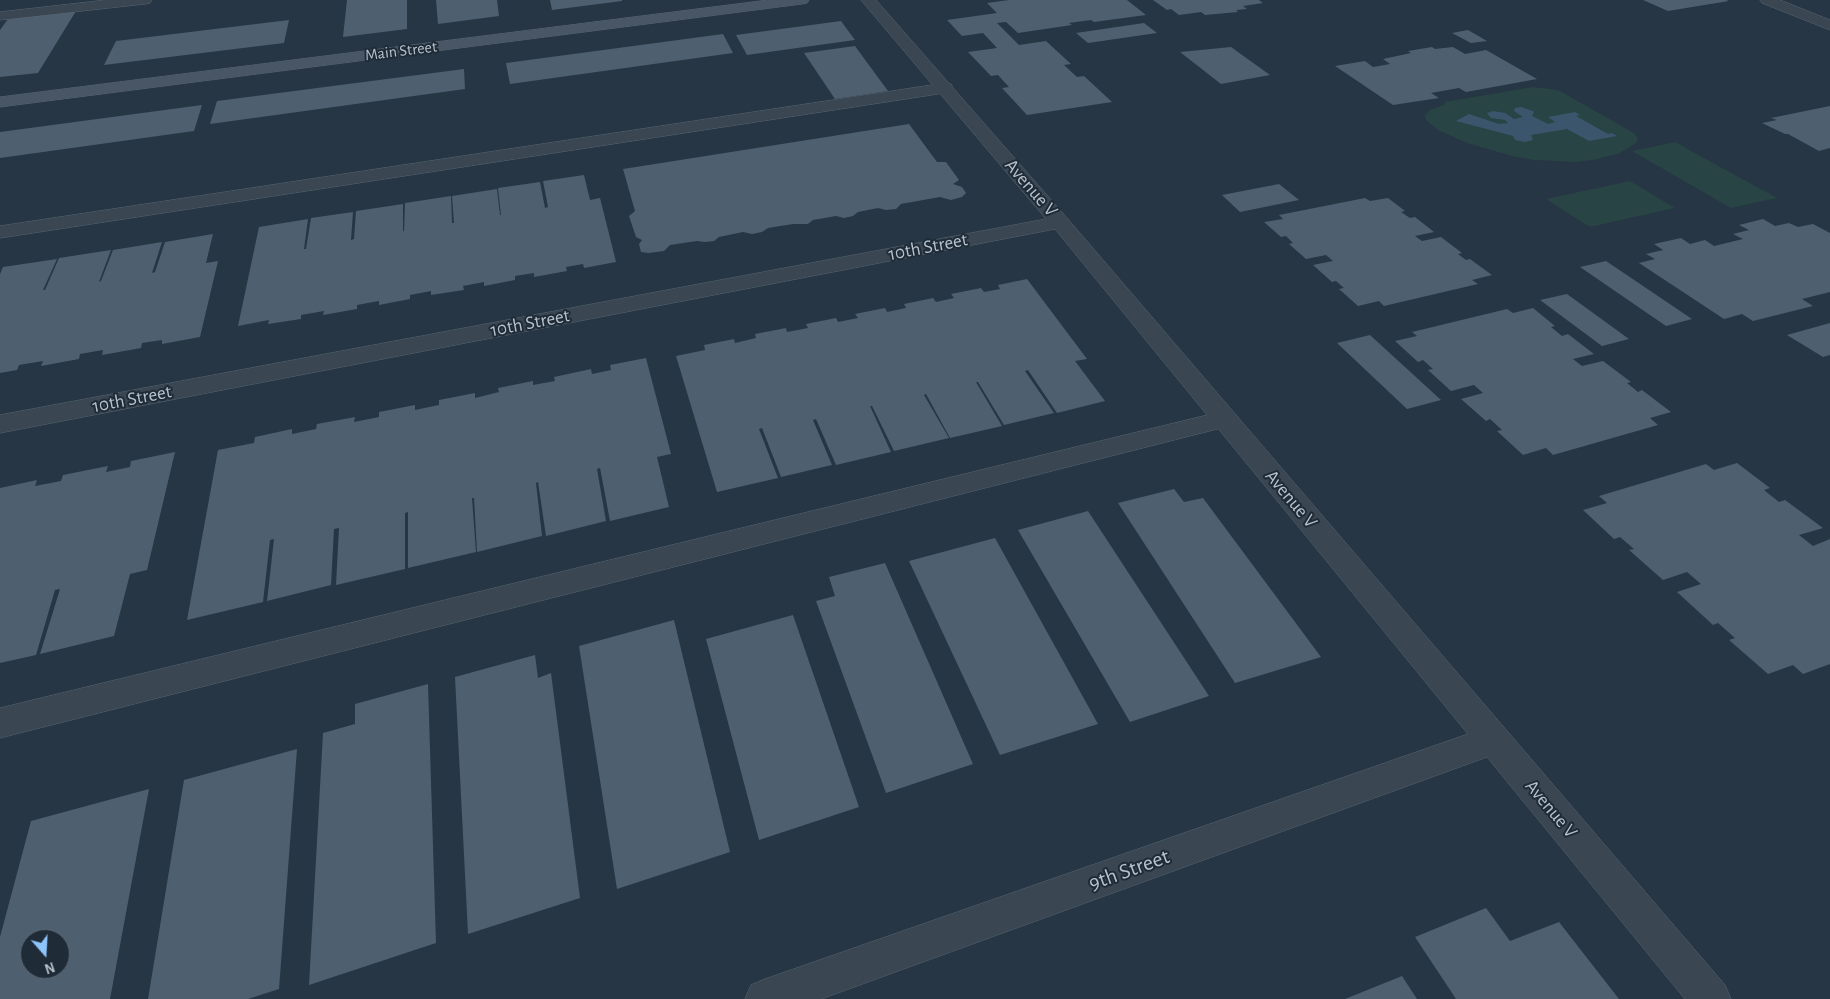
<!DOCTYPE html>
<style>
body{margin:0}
#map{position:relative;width:1830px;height:999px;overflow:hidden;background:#263644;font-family:"Alegreya Sans",sans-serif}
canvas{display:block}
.north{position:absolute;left:20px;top:929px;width:50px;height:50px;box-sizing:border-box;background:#1f2c38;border:1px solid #5c6874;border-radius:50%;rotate:161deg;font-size:14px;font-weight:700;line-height:20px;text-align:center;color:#b7c2cd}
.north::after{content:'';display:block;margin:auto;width:18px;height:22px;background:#8dc4fc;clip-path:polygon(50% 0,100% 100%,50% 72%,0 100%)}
</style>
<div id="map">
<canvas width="1830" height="999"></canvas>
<div class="north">N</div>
</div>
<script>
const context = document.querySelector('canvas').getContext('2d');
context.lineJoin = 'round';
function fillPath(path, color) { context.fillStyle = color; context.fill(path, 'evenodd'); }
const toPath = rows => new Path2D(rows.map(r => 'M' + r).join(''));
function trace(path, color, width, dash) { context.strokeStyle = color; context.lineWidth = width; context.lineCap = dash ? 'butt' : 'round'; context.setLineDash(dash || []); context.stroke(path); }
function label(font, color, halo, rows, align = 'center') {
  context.font = font + ' "Alegreya Sans",sans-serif'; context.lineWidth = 4; context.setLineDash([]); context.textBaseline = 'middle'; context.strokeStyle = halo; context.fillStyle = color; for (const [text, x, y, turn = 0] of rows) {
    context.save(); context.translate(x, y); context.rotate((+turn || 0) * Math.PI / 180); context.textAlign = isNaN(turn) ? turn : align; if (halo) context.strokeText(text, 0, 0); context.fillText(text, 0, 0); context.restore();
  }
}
const green = toPath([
 [1533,87,1558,90,1634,133,1638,138,1636,143,1620,153,1593,160,1574,162,1534,160,1512,156,1467,143,1438,130,1426,120,1425,115,1430,110,1446,104,1444,102],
 [1675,142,1777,198,1731,208,1632,151],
 [1630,181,1675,208,1590,227,1546,199]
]);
const water = toPath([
 [1521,107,1533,111,1534,112,1532,116,1548,124,1555,122,1548,117,1575,112,1580,115,1576,116,1608,134,1612,133,1617,136,1589,141,1567,129,1531,135,1533,140,1525,142,1515,140,1513,136,1456,121,1469,114,1499,124,1508,123,1505,120,1491,118,1487,113,1493,111,1505,113,1514,119,1523,117,1514,111,1515,108]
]);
const building = toPath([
 [347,0,407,0,407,29,343,37],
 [436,0,497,0,499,16,438,24],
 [550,0,622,0,622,1,552,10],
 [1009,0,1127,0,1146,15,1094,22,1091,20,1069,23,1072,25,1018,33,1006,22,997,23,1019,45,1046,41,1071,64,1064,65,1077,77,1084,76,1112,102,1027,115,1002,88,1009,87,998,75,991,76,968,52,997,48,983,33,962,36,947,20,997,13,987,3],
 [1153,0,1259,0,1263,3,1243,6,1247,9,1236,10,1238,12,1205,15,1201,12,1179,15,1171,9,1167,10],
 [1643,0,1726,0,1729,1,1668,11],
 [76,11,38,73,0,77,0,30,8,19],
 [289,20,284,43,104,65,116,41],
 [841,21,855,40,747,55,736,35],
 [1144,23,1157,33,1088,43,1076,33],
 [1468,30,1487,41,1471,43,1452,33],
 [723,34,733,53,510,84,506,63],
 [855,46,888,91,835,99,804,53],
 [1231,47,1270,75,1221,84,1180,52],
 [1432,47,1435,49,1453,47,1465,54,1486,50,1537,79,1466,92,1459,88,1431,93,1439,98,1393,105,1335,66,1365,61,1373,67,1390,64,1383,59,1411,53,1408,51],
 [464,69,465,89,210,124,217,101],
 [202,105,194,131,0,158,0,132],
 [1830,106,1830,148,1819,151,1788,134,1785,134,1762,123,1777,120,1771,118],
 [909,124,937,162,946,162,959,180,953,184,962,187,966,193,962,197,951,200,940,197,901,204,896,209,886,210,878,208,858,212,853,216,844,218,836,216,813,220,808,224,793,224,768,228,762,232,752,234,743,232,719,237,714,241,705,242,697,241,670,245,664,251,649,253,641,252,639,244,642,240,636,237,629,216,635,211,623,169],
 [584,175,590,200,600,198,616,262,584,268,583,264,566,267,567,271,534,277,534,273,515,276,515,280,484,286,484,282,463,286,464,290,431,295,431,291,410,295,410,299,379,305,379,301,357,305,357,309,323,315,324,311,301,315,301,319,268,324,269,320,238,326,259,227,308,219,304,249,306,249,311,218,353,212,351,240,354,239,356,211,403,204,403,231,404,231,405,203,451,196,452,223,454,223,452,196,497,189,500,215,501,215,498,188,540,182,545,208,548,207,543,181],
 [1279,184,1299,200,1240,212,1222,195],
 [1365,198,1370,201,1388,198,1405,211,1401,212,1410,218,1415,217,1434,232,1415,236,1422,241,1441,237,1462,253,1458,254,1466,260,1470,259,1492,275,1472,280,1478,284,1384,306,1379,301,1358,306,1339,289,1344,288,1336,281,1332,282,1313,265,1333,261,1326,255,1306,259,1289,244,1293,243,1286,236,1281,237,1264,222,1283,219,1279,215],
 [1763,219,1775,226,1789,223,1798,227,1813,224,1830,233,1830,292,1802,299,1813,306,1753,321,1742,314,1724,319,1639,263,1655,259,1646,254,1663,250,1654,244,1681,238,1690,244,1705,240,1714,246,1743,239,1733,234,1749,230,1739,225],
 [213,234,206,263,218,261,200,337,162,344,162,340,142,343,141,348,102,355,103,350,80,354,79,359,41,366,43,361,19,365,17,370,0,373,0,274,3,267,57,259,43,290,45,290,59,258,111,250,99,282,101,281,113,250,162,242,152,273,155,272,165,242],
 [1606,261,1692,319,1666,326,1580,267],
 [1027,279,1087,359,1075,361,1105,401,1057,413,1028,370,1025,371,1054,413,1004,425,978,382,976,382,1002,426,950,438,926,394,924,395,949,438,894,451,872,406,870,406,891,452,836,465,816,419,813,420,832,465,781,477,762,428,759,429,778,478,717,492,676,356,705,350,704,345,734,339,735,343,756,338,755,334,786,328,787,332,808,328,806,324,836,318,838,322,858,318,855,314,885,308,887,312,906,308,904,304,933,298,936,302,954,298,951,294,981,288,984,292,1000,289,998,285],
 [1567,294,1629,339,1602,346,1540,300],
 [1533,308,1555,326,1551,327,1562,336,1568,334,1594,354,1573,359,1582,366,1603,361,1631,382,1627,383,1638,392,1642,390,1671,412,1650,418,1658,425,1553,455,1546,448,1523,455,1497,431,1502,430,1490,419,1486,421,1461,399,1483,393,1474,385,1451,391,1428,370,1433,369,1423,360,1418,362,1395,341,1417,336,1412,332,1507,309,1513,313],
 [1830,323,1830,355,1823,357,1787,335],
 [1370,335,1441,400,1407,409,1337,343],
 [646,358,671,454,657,457,669,507,610,521,600,468,597,469,606,521,546,536,538,482,536,483,542,536,477,552,474,498,472,498,476,552,408,568,408,512,405,513,405,569,336,585,339,528,334,529,331,585,267,601,274,539,270,540,263,602,187,620,218,450,254,443,255,437,292,429,292,434,316,429,317,424,355,417,354,422,379,417,379,412,415,405,415,410,439,405,439,400,475,393,475,398,499,392,498,388,533,381,533,385,555,381,554,377,591,369,592,374,611,370,610,365],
 [175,452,147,570,130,574,114,636,40,654,60,589,55,590,36,655,0,663,0,488,37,480,35,486,61,481,63,475,108,466,106,472,130,467,131,461],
 [1737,463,1770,488,1764,490,1779,502,1785,500,1823,528,1799,535,1813,546,1830,539,1830,664,1803,674,1793,665,1768,674,1729,640,1735,638,1718,623,1713,625,1677,592,1701,584,1687,572,1663,580,1629,550,1634,549,1620,537,1614,539,1583,510,1607,503,1599,496,1706,464,1714,470],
 [1174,489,1184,502,1203,498,1321,657,1235,683,1118,503],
 [1088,511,1209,696,1130,722,1018,530],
 [995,538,1098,724,1000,755,909,561],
 [885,563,973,764,886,793,816,601,835,596,829,577],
 [793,615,859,807,759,840,706,639],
 [674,620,730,852,617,889,579,646],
 [535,655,538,678,551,673,580,898,468,934,455,677],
 [428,684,436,943,309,985,323,733,355,724,355,704],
 [297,749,279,989,248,999,148,999,184,780],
 [149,789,110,999,0,999,0,937,31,821],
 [30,939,60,939,60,969,30,969],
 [1486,908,1510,941,1559,922,1619,999,1456,999,1415,937],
 [1402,976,1417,999,1345,999]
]);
const lane = toPath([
 [106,0,152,0,150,3,145,4,0,20,0,12,106,0],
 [945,83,951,84,953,88,951,92,0,238,0,226,945,83],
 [1224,411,1233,413,1237,419,1233,425,0,738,0,708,1224,411]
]);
const street = toPath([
 [861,0,876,0,1067,218,1725,985,1731,999,1685,999,1487,757,821,999,745,999,751,985,765,979,1468,734,1055,229,0,433,0,415,1046,219,861,0],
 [1760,0,1780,0,1830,20,1830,30,1762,3,1760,0]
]);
const secondary = toPath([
 [768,0,809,0,807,3,802,4,0,107,0,97,768,0]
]);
const farStreetnames = [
 ["Main Street",401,51,-7]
];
const streetNames = [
 ["Avenue V",1031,188,49],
 ["10th Street",928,247,-11],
 ["10th Street",530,323,-11],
 ["10th Street",132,399,-11],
 ["Avenue V",1291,499,50],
 ["Avenue V",1551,809,50]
];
const nearStreetnames = [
 ["9th Street",1129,870,-20]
];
fillPath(green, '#284444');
fillPath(water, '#3b556d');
fillPath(building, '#4e5f6f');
trace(lane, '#586570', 1);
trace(street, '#586570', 1);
trace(secondary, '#586570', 1);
fillPath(lane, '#3a4753');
fillPath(street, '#3a4753');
fillPath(secondary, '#485666');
label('16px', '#b7c2cd', '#1f2c38', farStreetnames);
label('19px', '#b7c2cd', '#1f2c38', streetNames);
label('22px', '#b7c2cd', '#1f2c38', nearStreetnames);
</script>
